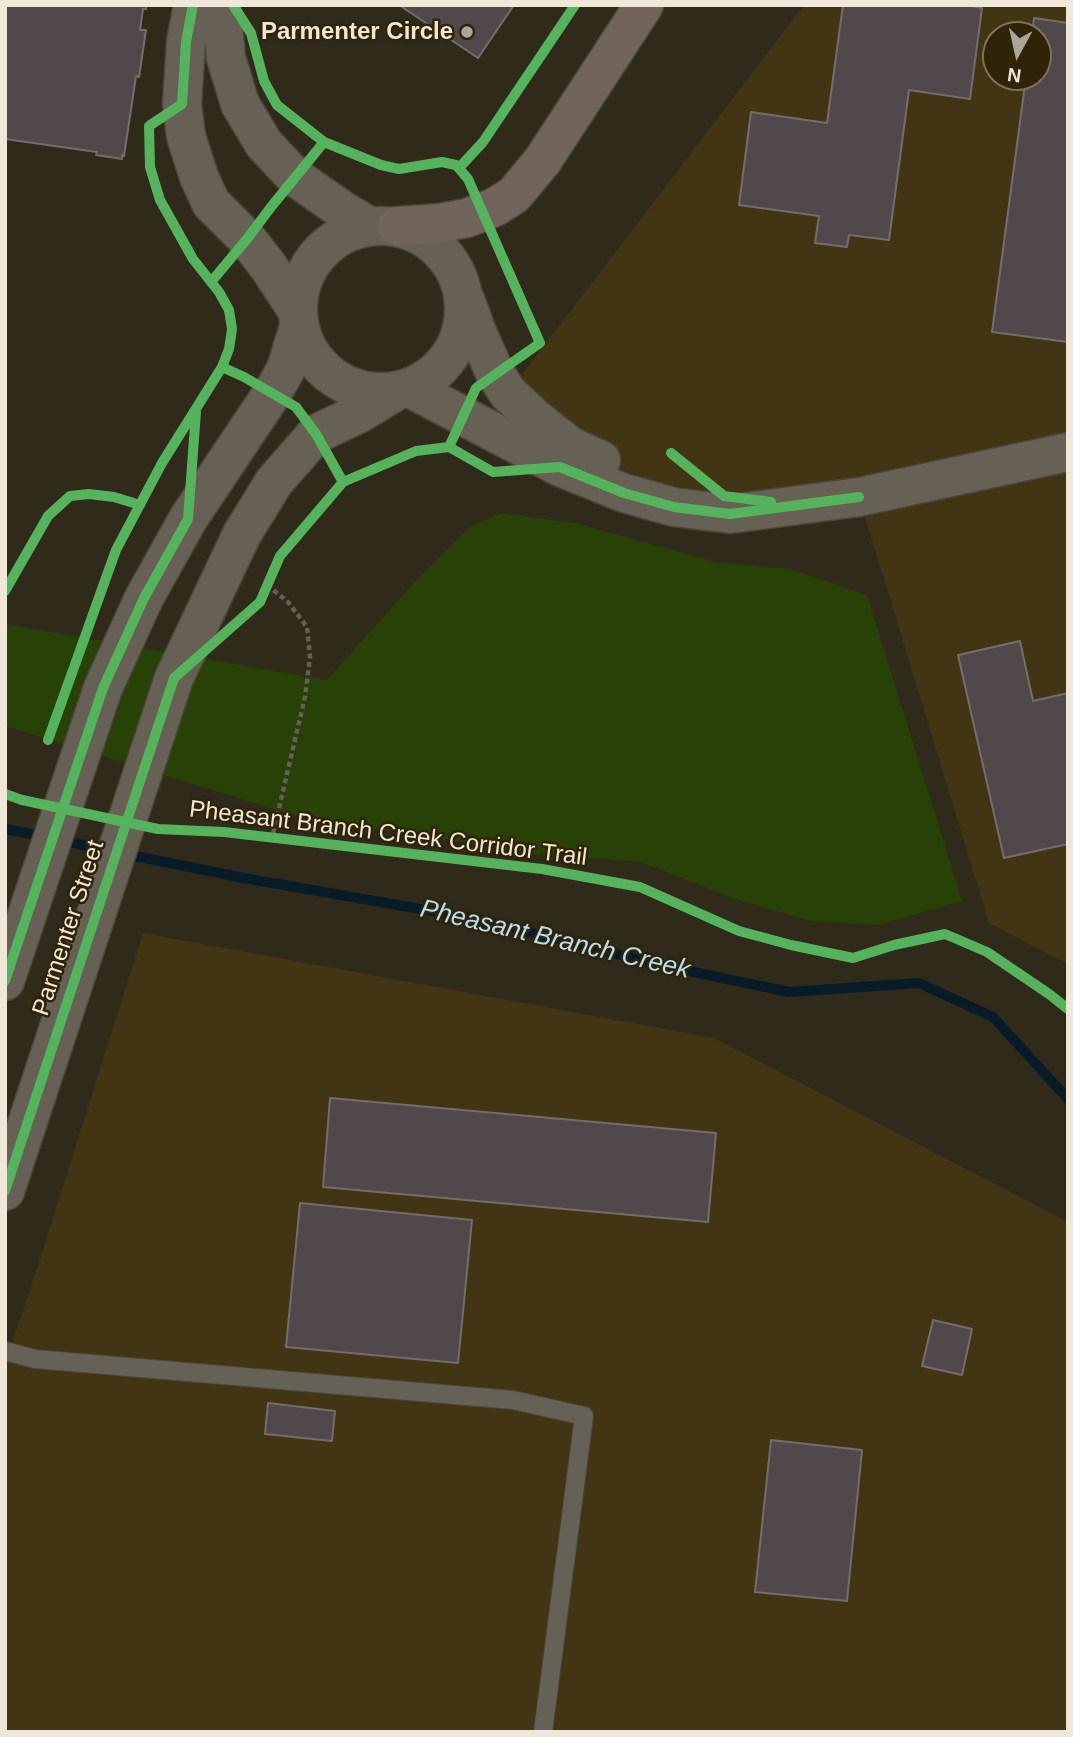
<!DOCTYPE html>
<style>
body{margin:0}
#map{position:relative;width:1073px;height:1737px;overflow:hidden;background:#302a1b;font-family:Arial,sans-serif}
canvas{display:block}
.frame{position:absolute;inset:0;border:7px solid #efe8d8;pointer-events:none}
.north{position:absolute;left:982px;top:21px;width:70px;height:70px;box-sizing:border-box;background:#2f2408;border:2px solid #7c725b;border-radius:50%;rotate:188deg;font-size:19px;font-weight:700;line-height:28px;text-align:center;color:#efe8d8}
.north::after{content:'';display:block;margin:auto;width:24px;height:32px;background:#aca696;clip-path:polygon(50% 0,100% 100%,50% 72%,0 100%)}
</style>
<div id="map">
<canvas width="1073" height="1737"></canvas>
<div class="frame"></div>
<div class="north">N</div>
</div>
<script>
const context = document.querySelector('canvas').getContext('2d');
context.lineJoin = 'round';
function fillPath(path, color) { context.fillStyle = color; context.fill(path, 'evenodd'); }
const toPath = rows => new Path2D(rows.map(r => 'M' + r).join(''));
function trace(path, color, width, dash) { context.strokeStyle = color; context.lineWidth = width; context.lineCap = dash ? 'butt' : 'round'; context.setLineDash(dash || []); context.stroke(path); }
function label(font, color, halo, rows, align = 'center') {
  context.font = font + ' Arial,sans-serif'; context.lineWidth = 5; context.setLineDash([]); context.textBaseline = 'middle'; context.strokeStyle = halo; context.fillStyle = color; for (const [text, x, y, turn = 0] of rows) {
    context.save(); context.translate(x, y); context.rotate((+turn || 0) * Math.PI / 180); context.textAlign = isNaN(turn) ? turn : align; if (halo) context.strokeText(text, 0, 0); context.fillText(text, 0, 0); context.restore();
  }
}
const built = toPath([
 [804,5,1068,5,1068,964,989,923,859,497,724,496,658,482,620,469,570,446,508,393],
 [996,35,1038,35,1038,77,996,77],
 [143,933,714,1038,1068,1222,1068,1732,5,1732,5,1363,35,1275]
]);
const green = toPath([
 [502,513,576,523,715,562,791,569,867,595,962,901,878,925,811,921,738,900,641,862,539,854,300,817,5,726,5,624,327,680,411,586,471,526]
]);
const stream = toPath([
 [5,829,46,837],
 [60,840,111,851],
 [125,854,244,878,477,919,660,965,789,992,919,983,993,1017,1068,1099]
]);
const building = toPath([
 [5,5,146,5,146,9,143,9,140,30,146,30,139,77,136,76,124,156,122,155,122,159,96,155,97,152,5,139,5,5],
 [399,5,514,5,478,58,399,5],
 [843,5,965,5,982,8,970,99,909,90,889,240,849,235,847,247,815,243,819,216,739,205,751,112,827,123,843,5],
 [1034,18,1068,23,1068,342,992,332,1026,77,1038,77,1038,35,1032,35,1034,18],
 [1020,641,1033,701,1068,693,1068,844,1004,858,958,655,1020,641],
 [330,1098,716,1133,708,1222,323,1187,330,1098],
 [300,1203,472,1220,458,1363,286,1347,300,1203],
 [933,1320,972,1329,962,1375,922,1366,933,1320],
 [268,1403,335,1411,332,1441,265,1434,268,1403],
 [771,1440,862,1450,847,1601,755,1592,771,1440]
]);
const path = toPath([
 [267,585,288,602,307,627,310,657,305,697,272,838]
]);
const lane = toPath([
 [5,1351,35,1359,513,1400,584,1416,543,1732]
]);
const secondary = toPath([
 [193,5,186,42,182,104,186,136,199,177,211,203,247,239,268,266,297,310],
 [221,5,226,58,240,104,264,144,295,177,345,212,369,226],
 '298 309a83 83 0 1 1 166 0a83 83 0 1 1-166 0Z',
 [466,302,477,332,495,373,508,393,536,419,570,446,601,460],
 [410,388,560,467,624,493,674,507,730,514,859,497,1068,452],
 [5,981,103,688,144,598,188,519,273,392,286,369,299,326],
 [5,1191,174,678,242,534,274,482,316,434,360,413,396,391]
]);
const highway = toPath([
 [397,226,440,223,467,218,495,207,514,195,543,160,644,5]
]);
const cycleway = toPath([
 [233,5,251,33,264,81,277,105,324,142,381,165,399,169,442,162,456,165,468,179,540,343,476,388,449,447],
 [459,168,483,142,575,5],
 [211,282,247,239,271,207,324,142],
 [222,367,244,377,296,407,316,434,343,482],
 [671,453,724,496,771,502],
 [5,591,48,516,70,496,89,494,114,497,140,505],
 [48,740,116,550,162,463,222,367,229,349,232,329,229,310,219,292,193,259,160,200,150,167,149,126,182,104,186,42,193,5],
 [5,794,22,800,158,829,224,832,542,869,640,887,739,931,791,945,853,958,894,945,945,934,987,952,1049,994,1068,1009],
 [5,981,103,688,144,598,188,519,196,412],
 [5,1191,174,678,260,602,280,556,343,482,416,451,449,447,493,472,560,467,624,493,674,507,730,514,859,497]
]);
const markers = [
 [467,32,7,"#aca696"]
];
const poiNames = [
 ["Parmenter Circle",453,32]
];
const streetNames = [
 ["Pheasant Branch Creek Corridor Trail",388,834,7],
 ["Parmenter Street",69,928,-72]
];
const waterNames = [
 ["Pheasant Branch Creek",555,940,13]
];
fillPath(built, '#423513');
fillPath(green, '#274107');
trace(stream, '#081c28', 10);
fillPath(building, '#52484c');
trace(building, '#746d6c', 2);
trace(lane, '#4b463a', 20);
trace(secondary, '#4b463a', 41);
trace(highway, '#4b463a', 41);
trace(path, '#656056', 4.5, [5, 3.5]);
trace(lane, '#666156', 18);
trace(secondary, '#676055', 38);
trace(highway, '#71655b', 38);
trace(cycleway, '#56b35d', 10);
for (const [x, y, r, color] of markers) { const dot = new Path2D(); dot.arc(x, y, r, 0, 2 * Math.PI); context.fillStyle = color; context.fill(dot); trace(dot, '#2f2408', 2.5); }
label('bold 24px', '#efe8d8', '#2f2408', poiNames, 'right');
label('24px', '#efe8d8', '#2f2408', streetNames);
label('italic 26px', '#b7ddf5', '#2f2408', waterNames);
</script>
